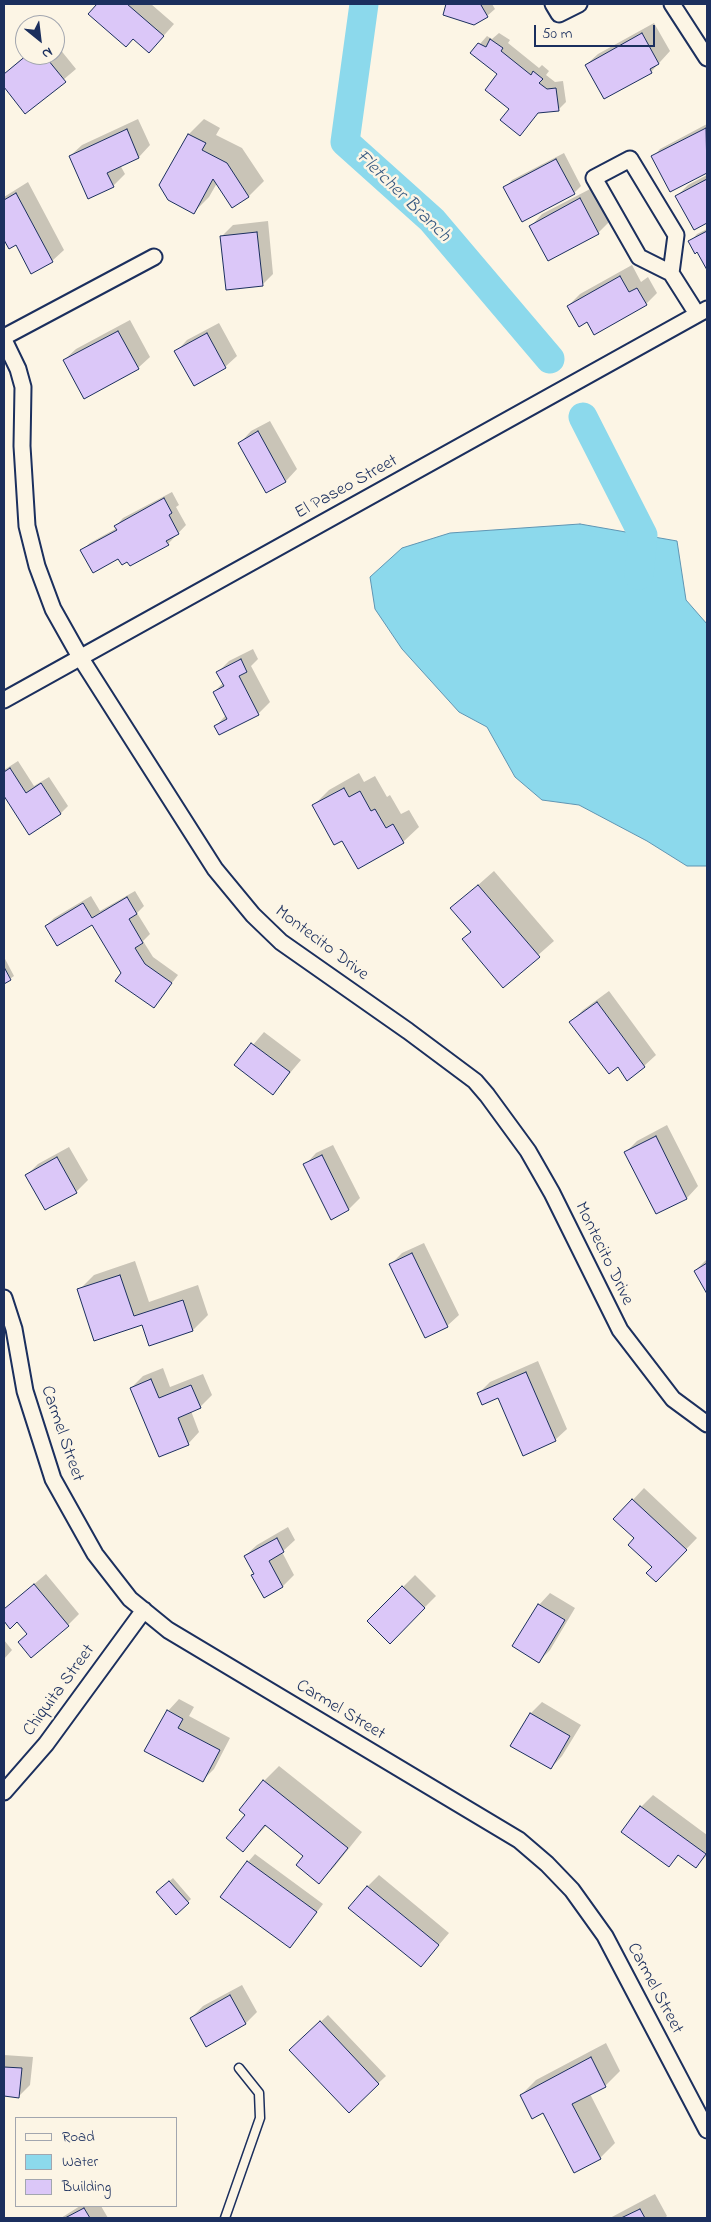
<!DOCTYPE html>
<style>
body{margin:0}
#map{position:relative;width:711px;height:2222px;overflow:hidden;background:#fcf5e5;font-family:"Indie Flower",sans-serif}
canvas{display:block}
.frame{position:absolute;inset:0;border:5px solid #1b2f5e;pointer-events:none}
.legend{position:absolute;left:15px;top:2117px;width:162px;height:90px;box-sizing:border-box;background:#fcf5e5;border:1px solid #a2a6af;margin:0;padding:6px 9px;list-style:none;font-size:15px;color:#1b2f5e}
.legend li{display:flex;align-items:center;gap:10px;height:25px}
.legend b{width:25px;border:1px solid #a2a6af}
.north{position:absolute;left:15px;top:15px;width:50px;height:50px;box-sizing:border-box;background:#fcf5e5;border:1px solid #a2a6af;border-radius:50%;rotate:151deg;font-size:14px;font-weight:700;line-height:20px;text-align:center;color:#1b2f5e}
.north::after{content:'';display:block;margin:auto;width:18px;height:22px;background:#1b2f5e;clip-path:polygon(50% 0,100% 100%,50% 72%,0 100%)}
.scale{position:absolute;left:534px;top:25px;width:121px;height:22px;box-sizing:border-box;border:2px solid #1b2f5e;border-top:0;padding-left:6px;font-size:15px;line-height:18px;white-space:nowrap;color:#1b2f5e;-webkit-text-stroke:4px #fcf5e5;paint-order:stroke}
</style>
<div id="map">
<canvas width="711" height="2222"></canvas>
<div class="frame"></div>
<ul class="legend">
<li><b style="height:6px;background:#fcf5e5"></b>Road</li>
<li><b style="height:14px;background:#8cd9ec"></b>Water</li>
<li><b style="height:14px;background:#dbc7f8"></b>Building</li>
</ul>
<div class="north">N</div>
<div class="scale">50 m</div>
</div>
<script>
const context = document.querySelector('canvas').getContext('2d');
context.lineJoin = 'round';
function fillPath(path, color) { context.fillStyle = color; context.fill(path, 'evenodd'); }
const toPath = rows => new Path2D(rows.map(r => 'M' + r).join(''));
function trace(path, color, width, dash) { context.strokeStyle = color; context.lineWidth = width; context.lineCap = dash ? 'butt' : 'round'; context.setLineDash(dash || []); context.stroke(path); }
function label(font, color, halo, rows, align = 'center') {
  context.font = font + ' "Indie Flower",sans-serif'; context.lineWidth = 5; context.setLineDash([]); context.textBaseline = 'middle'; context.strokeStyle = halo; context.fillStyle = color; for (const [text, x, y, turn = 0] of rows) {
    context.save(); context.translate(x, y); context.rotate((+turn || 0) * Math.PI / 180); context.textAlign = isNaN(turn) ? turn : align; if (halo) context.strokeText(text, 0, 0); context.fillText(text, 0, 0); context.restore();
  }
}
const water = toPath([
 [580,524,677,541,686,600,707,624,707,866,687,866,647,841,579,805,542,800,515,777,487,727,459,712,402,649,375,609,370,577,402,548,450,533,580,524]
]);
const shadow = toPath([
 [98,4,151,4,174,24,160,40,89,14],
 [448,4,492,4,495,9,487,16,444,14],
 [654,23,670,51,651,72,586,65,598,54],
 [499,33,510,40,508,43,539,68,542,65,549,71,546,75,555,82,563,81,566,102,558,110,539,112,527,126,499,74,472,53,487,36,492,39],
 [55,43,76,69,25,112,4,85,4,74,26,55,55,55],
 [138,119,150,145,139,157,120,165,125,174,113,186,70,156,82,145],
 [204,119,220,128,216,135,242,148,264,181,249,196,233,207,217,183,209,197,194,212,160,185,187,136],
 [707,124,707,171,670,190,653,157,660,149],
 [564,153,581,186,574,193,505,188,512,180],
 [707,175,707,222,694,229,677,196,688,185],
 [28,182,64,250,52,261,16,243,9,247,4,237,4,197],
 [592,188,610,221,598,233,531,226,542,214],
 [268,221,273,274,262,285,222,236,233,225],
 [707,229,707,268,698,251,690,242,697,234],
 [632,265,641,282,648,277,657,293,646,304,588,320,568,306,580,294],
 [130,320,150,357,138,368,64,360,76,349],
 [219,323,237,356,225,367,176,352,187,340],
 [270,421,297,469,286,481,267,491,240,443,251,431],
 [172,492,179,505,176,507,186,525,168,544,128,560,82,550,90,543,117,528,116,526,123,518],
 [253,649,258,659,251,666,270,702,258,714,216,726,226,715,214,692,223,683,218,672,229,661],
 [18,761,34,786,49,777,68,806,61,813,30,833,4,794,4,770],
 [359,773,364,782,375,776,387,797,390,795,401,814,409,810,419,827,403,842,342,839,314,805,329,790],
 [494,871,554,941,503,986,472,931,452,908],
 [135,891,144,906,137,913,150,934,143,941,153,957,178,975,154,1006,123,973,93,923,46,926,54,918,91,896,100,911],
 [4,957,14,976,4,983],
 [609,991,656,1055,644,1066,571,1022,583,1010],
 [264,1032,301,1060,273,1093,236,1065],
 [667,1125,698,1186,687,1198,657,1213,626,1152,637,1141],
 [333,1145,360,1198,349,1209,305,1165,316,1153],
 [69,1147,88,1180,76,1192,45,1209,27,1175,38,1164],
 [424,1243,459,1315,447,1326,391,1264,402,1253],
 [707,1259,707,1292,695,1271],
 [135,1261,149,1302,198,1285,208,1315,193,1330,150,1344,143,1323,79,1290,94,1275],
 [538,1361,567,1429,555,1440,499,1396,479,1393,490,1382],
 [163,1368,170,1387,203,1374,212,1395,200,1407,191,1411,199,1432,188,1444,131,1388,143,1376],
 [644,1488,697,1538,667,1569,654,1567,636,1538,615,1519],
 [288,1527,295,1540,282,1552,294,1575,283,1586,264,1596,245,1556,257,1545],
 [46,1574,79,1614,68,1625,28,1633,17,1620,10,1627,4,1619,4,1610],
 [415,1575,436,1596,390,1642,369,1621],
 [550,1593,575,1608,550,1650,539,1661,539,1605],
 [4,1640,12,1650,4,1659],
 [179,1699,194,1707,189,1716,230,1738,214,1769,202,1781,168,1711],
 [542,1702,581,1725,562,1756,551,1768,512,1745,531,1713],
 [279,1766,362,1832,334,1867,319,1882,305,1856,267,1825,243,1850,247,1815,264,1781],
 [653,1795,707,1835,707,1855,696,1867,679,1855,669,1865,623,1832,641,1807],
 [255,1854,323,1904,290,1947,248,1862],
 [379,1875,449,1933,421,1966,367,1887],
 [173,1878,191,1899,176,1913,157,1892],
 [242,1985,257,2012,246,2023,206,2045,191,2018,203,2006],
 [328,2015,386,2076,349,2111,291,2050],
 [606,2043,620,2071,605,2086,590,2094,615,2143,600,2158,521,2095,536,2080],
 [4,2055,33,2057,30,2085,19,2096,4,2095],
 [655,2194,667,2216,665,2218,610,2218],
 [80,2206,101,2206,108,2218,61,2218]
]);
const river = toPath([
 [364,4,345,142,432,220,550,359],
 [583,417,643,535,639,575]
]);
const building = toPath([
 [97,4,127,4,164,36,149,53,133,39,126,47,88,14,97,4],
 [446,4,484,4,481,5,488,17,474,25,443,15,446,4],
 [642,33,659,64,650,69,652,73,604,99,585,65,642,33],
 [490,39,503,48,501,51,531,75,533,71,543,79,539,83,547,89,556,88,559,111,538,113,520,136,500,120,509,109,485,90,497,74,470,53,478,43,486,47,490,39],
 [27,55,44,55,66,82,25,114,4,87,4,74,27,55],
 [706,128,707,173,670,192,651,156,706,128],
 [127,129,139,158,107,173,114,187,88,199,69,156,127,129],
 [188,134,206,143,202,150,227,163,249,197,232,208,213,179,194,214,168,200,159,185,188,134],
 [556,159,575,194,522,222,503,187,556,159],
 [707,179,707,223,694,230,675,196,707,179],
 [16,193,53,262,31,274,16,245,9,249,4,240,4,200,16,193],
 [580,198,599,234,548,261,529,226,580,198],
 [707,231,707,270,697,252,695,254,688,241,707,231],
 [257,232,263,286,226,290,220,236,257,232],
 [620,276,629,292,637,288,647,305,594,335,587,322,579,327,567,306,620,276],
 [118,331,139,369,84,399,63,360,118,331],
 [207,333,226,368,194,386,174,351,207,333],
 [258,431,286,482,266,493,238,443,258,431],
 [164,498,172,513,169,515,179,534,166,541,169,545,130,566,127,562,122,565,118,559,93,573,80,550,117,530,114,526,164,498],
 [241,659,247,672,239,676,259,715,219,735,214,726,227,719,213,692,224,686,216,672,241,659],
 [10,768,26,793,41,783,61,814,29,835,4,796,4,772,10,768],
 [344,788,349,797,360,791,371,811,375,809,386,828,393,824,404,843,358,869,342,841,334,845,312,805,344,788],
 [478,885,540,957,503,988,462,939,471,932,450,908,478,885],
 [127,897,137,914,129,919,143,943,135,948,145,964,172,983,154,1008,115,981,121,973,92,925,57,946,45,926,83,903,92,918,127,897],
 [4,967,11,980,4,984,4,967],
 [597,1002,645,1067,627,1081,618,1067,609,1074,569,1022,597,1002],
 [251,1043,290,1072,273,1095,234,1065,251,1043],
 [656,1136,687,1199,656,1214,624,1152,656,1136],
 [322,1155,349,1210,331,1220,303,1164,322,1155],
 [57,1157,77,1193,45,1210,25,1175,57,1157],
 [412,1253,448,1327,425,1338,389,1264,412,1253],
 [707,1263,707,1294,694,1271,707,1263],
 [120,1275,134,1316,183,1300,193,1331,149,1346,142,1325,94,1341,77,1289,120,1275],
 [526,1372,556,1441,523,1456,498,1398,482,1405,477,1393,526,1372],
 [151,1379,159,1398,191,1385,201,1408,178,1418,189,1445,159,1457,130,1388,151,1379],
 [632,1499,687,1550,656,1582,646,1573,652,1567,628,1545,634,1538,613,1519,632,1499],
 [277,1538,284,1552,269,1561,283,1587,264,1598,251,1575,254,1574,244,1556,277,1538],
 [34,1584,69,1626,31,1658,18,1642,27,1634,17,1622,10,1629,4,1621,4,1609,34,1584],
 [402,1586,425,1608,390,1644,367,1621,402,1586],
 [538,1604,565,1620,539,1663,512,1646,538,1604],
 [167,1710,183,1719,178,1728,220,1750,203,1782,144,1751,167,1710],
 [530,1713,570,1736,551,1769,510,1746,530,1713],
 [263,1780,348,1848,319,1884,296,1865,303,1856,265,1825,243,1852,226,1838,245,1815,239,1810,263,1780],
 [640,1806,706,1854,696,1868,678,1855,669,1867,621,1832,640,1806],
 [247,1861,317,1912,290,1948,220,1897,247,1861],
 [169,1881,189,1903,176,1915,156,1892,169,1881],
 [367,1886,439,1945,421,1967,348,1908,367,1886],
 [230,1995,246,2024,206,2047,190,2018,230,1995],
 [320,2021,379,2084,349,2113,289,2050,320,2021],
 [591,2057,606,2087,572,2104,601,2159,574,2173,543,2113,532,2119,520,2095,591,2057],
 [4,2067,22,2068,19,2098,4,2096,4,2067],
 [84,2208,90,2218,65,2218,84,2208],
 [640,2209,645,2218,621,2218,640,2209]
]);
const service = toPath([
 [225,2218,260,2118,259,2093,239,2068]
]);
const minor = toPath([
 [553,4,559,14,579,4],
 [672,4,707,58],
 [671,273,676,235,630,159,594,178,639,257,671,273,697,314],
 [4,337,154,257],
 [4,340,18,369,23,387,22,446,27,526,37,566,53,609,80,657,215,869,253,915,281,942,408,1031,475,1081,487,1095,528,1151,552,1193,620,1330,673,1399,707,1424],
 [4,700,707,309],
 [4,1298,14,1329,25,1391,53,1479,95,1554,130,1599,168,1630,519,1840,547,1864,572,1890,605,1936,707,2130],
 [4,1792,46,1744,144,1610]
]);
const streetNames = [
 ["El Paseo Street",347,488,-29],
 ["Montecito Drive",321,944,37],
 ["Montecito Drive",603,1254,64],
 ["Carmel Street",61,1434,71],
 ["Chiquita Street",60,1691,-54],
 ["Carmel Street",340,1711,31],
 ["Carmel Street",654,1989,62]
];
const waterNames = [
 ["Fletcher Branch",402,197,44]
];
fillPath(water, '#8cd9ec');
trace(water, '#5f95b3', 1);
fillPath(shadow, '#0003');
trace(river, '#8cd9ec', 29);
fillPath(building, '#dbc7f8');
trace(building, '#1b2f5e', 1);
trace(service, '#1b2f5e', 11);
trace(minor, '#1b2f5e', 19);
trace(service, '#fcf5e5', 8);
trace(minor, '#fcf5e5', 15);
label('18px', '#1b2f5e', '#fcf5e5', streetNames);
label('italic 19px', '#375a82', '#fcf5e5', waterNames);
</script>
